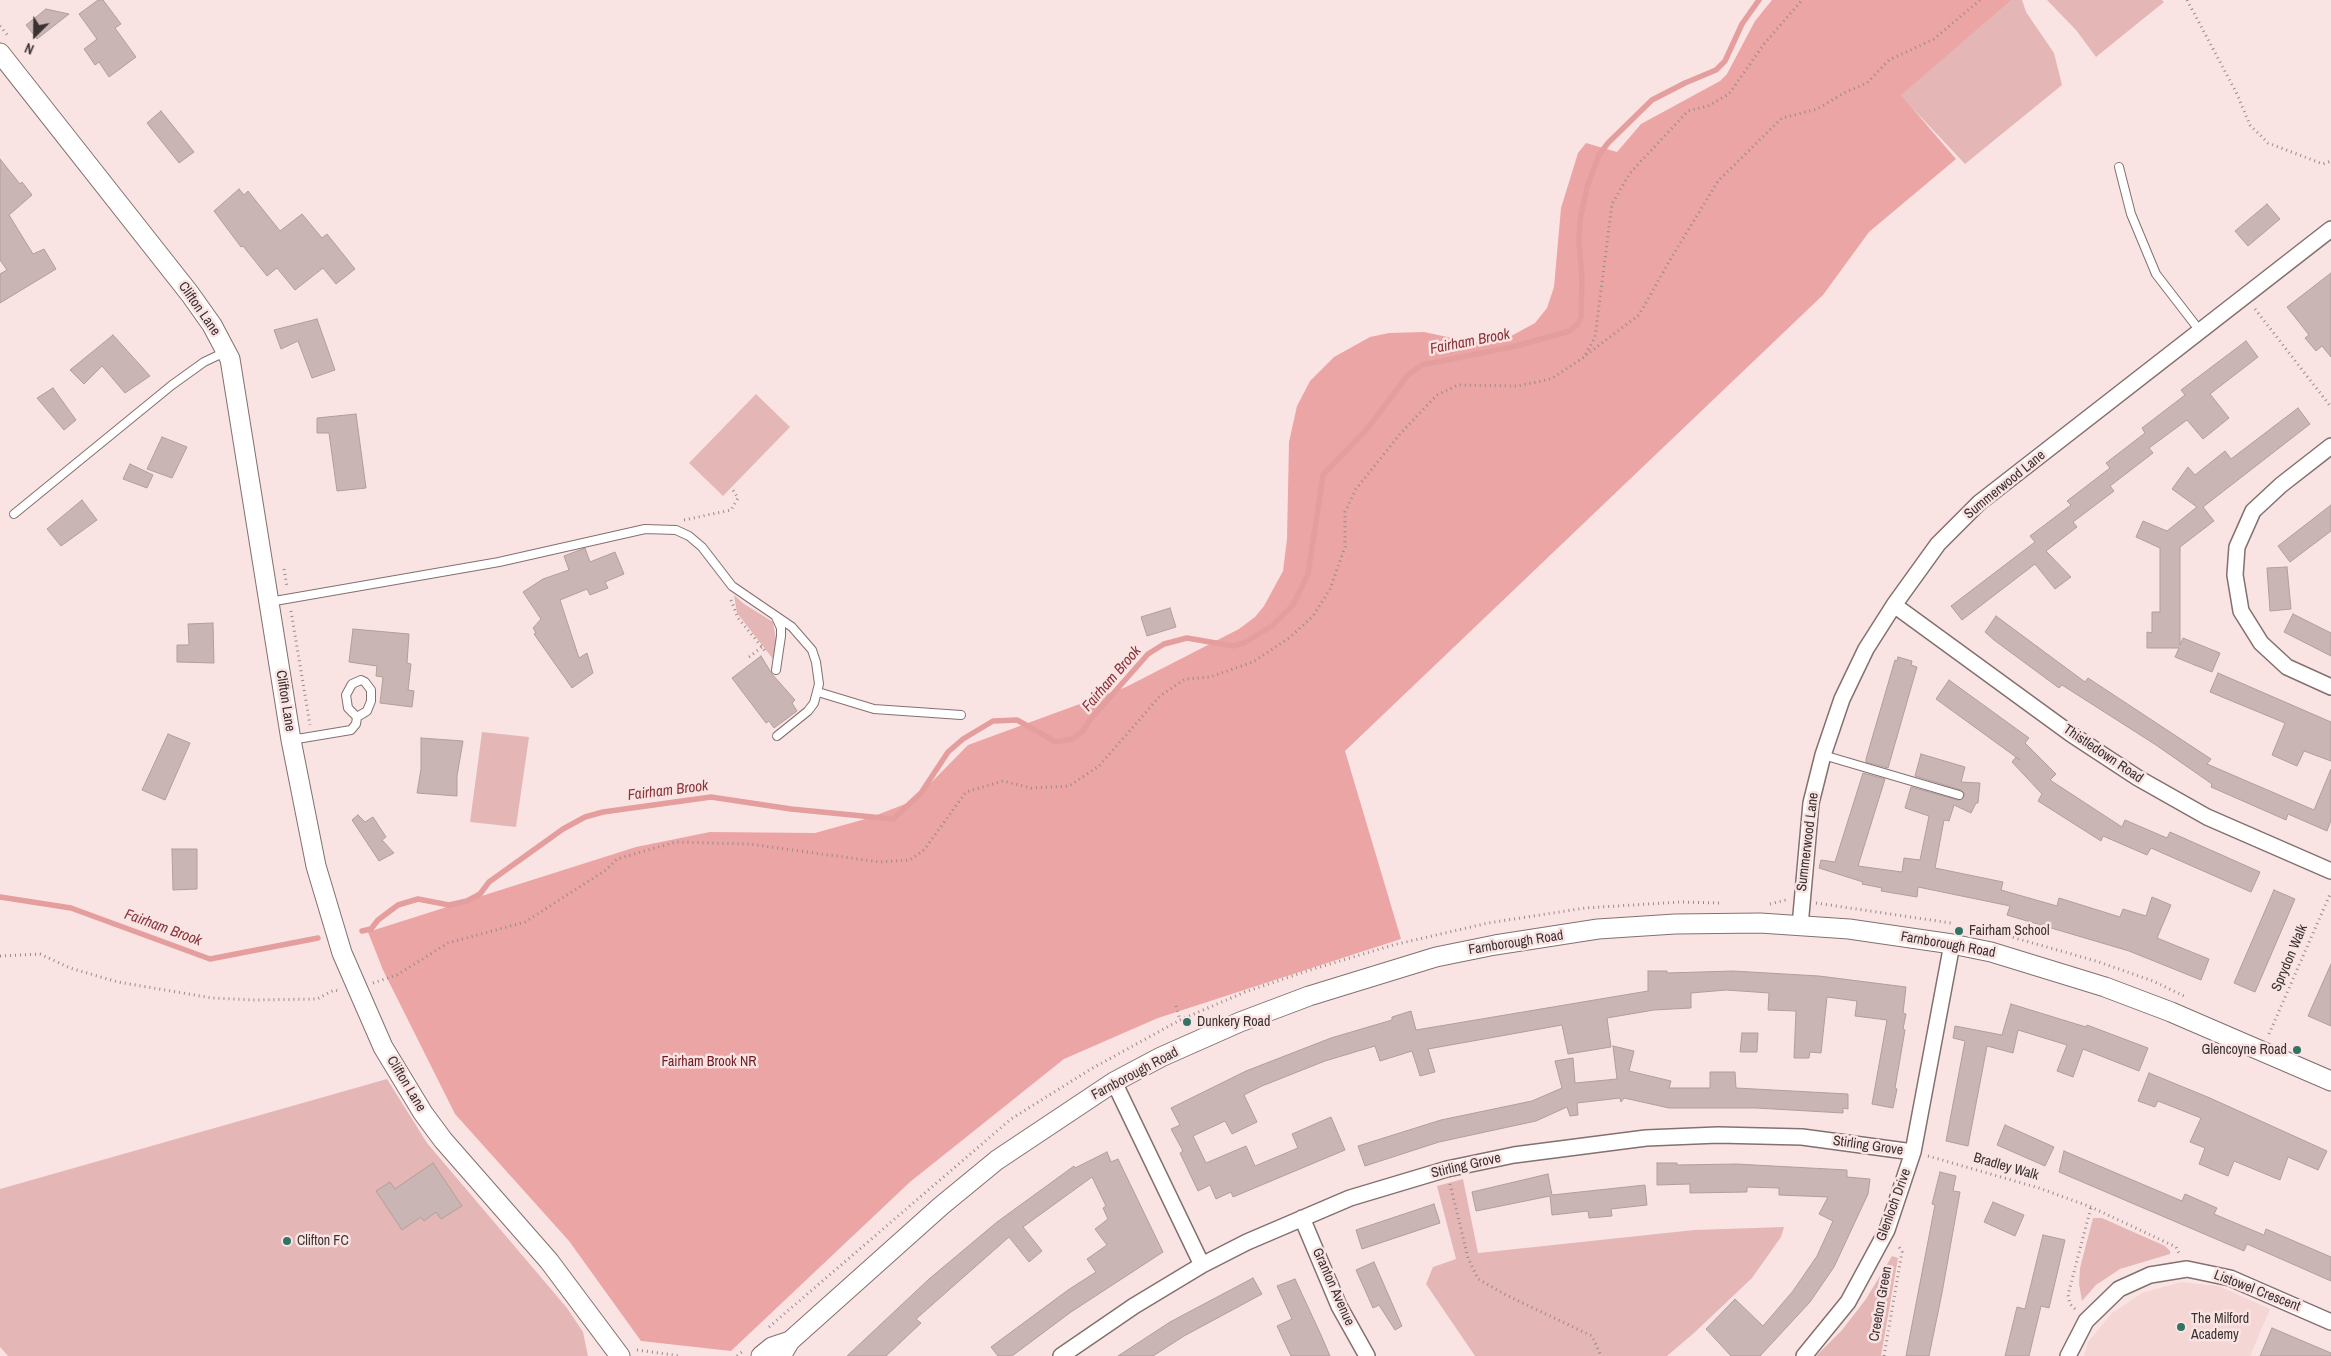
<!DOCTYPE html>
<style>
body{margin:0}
#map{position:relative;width:2331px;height:1356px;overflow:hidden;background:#fae4e3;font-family:"Archivo Narrow",sans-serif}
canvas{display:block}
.north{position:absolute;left:10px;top:10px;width:50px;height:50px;-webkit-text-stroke:4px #fae4e3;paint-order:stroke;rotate:203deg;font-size:14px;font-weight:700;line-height:20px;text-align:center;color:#3a3131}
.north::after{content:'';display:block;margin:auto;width:18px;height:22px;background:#3a3131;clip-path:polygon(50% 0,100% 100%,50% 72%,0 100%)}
</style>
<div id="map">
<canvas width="2331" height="1356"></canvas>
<div class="north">N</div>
</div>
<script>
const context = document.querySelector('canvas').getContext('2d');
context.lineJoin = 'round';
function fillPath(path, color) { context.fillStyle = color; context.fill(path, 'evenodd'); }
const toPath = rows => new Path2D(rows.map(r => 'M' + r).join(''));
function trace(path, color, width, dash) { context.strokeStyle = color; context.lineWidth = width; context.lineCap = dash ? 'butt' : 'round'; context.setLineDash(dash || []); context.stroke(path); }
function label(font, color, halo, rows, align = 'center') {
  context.font = font + ' "Archivo Narrow",sans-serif'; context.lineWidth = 5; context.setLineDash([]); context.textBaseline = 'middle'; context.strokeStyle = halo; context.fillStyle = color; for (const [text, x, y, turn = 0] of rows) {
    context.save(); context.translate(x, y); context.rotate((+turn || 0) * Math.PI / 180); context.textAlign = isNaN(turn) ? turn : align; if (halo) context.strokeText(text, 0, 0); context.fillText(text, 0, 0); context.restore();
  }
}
const built = toPath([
 [2181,1282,2219,1286,2270,1309,2250,1356,2084,1356,2088,1342,2112,1313,2142,1293]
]);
const green = toPath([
 [2012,0,2022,0,2026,12,2054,53,2062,85,1965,164,1900,95],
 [2047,0,2162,0,2164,2,2096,57,2076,30],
 [756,394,790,427,723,496,689,463],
 [734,595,744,604,773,622,776,639,773,659,737,613],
 [482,732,529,737,516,827,470,822],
 [387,1079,427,1143,567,1308,583,1332,588,1356,8,1356,0,1347,0,1189],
 [1463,1179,1478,1253,1694,1230,1784,1227,1781,1237,1752,1278,1694,1333,1667,1356,1475,1356,1426,1284,1433,1267,1456,1259,1437,1186],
 [2093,1218,2102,1218,2165,1246,2170,1251,2170,1254,2120,1269,2096,1285,2082,1301,2079,1284,2080,1268],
 [1892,1256,1898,1258,1881,1356,1816,1356,1842,1330,1866,1299]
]);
const forest = toPath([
 [1772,0,2012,0,1901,95,1956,159,1869,232,1823,295,1345,751,1401,939,1158,1018,1064,1059,910,1182,731,1351,641,1341,569,1241,455,1114,383,970,368,932,636,847,710,832,815,833,869,818,913,801,968,745,1126,687,1239,629,1255,617,1264,606,1283,571,1287,539,1289,442,1297,406,1310,381,1334,357,1370,337,1389,333,1424,332,1471,342,1491,342,1511,336,1535,323,1547,308,1554,287,1561,208,1578,153,1586,143,1617,152,1641,124,1720,81,1727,74,1755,21]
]);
const stream = toPath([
 [0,897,71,908,210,959,318,938],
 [362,931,371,929,378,920,398,905,418,899,449,905,467,901,480,894,489,882,563,829,585,817,603,812,711,797,791,809,893,819,921,793,948,752,963,739,993,721,1017,720,1056,742,1072,739,1083,731,1089,721,1148,654,1164,644,1187,638,1233,646,1244,643,1272,626,1293,605,1308,574,1323,475,1367,429,1408,375,1422,365,1516,346,1570,331,1578,324,1581,317,1582,279,1579,241,1580,220,1587,187,1599,155,1608,143,1652,100,1685,83,1716,70,1725,61,1742,24,1759,0]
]);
const building = toPath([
 [98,0,103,0,121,24,115,28,136,57,109,77,99,62,95,65,84,49,97,39,79,14,98,0],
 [46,9,69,14,37,39,26,25,46,9],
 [161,111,194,152,179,163,147,123,161,111],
 [0,159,20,184,22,182,32,195,9,215,33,254,44,249,56,269,0,303,0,274,7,270,0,260,0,159],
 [239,189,244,195,248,191,280,231,302,214,322,238,327,234,355,269,336,284,323,268,295,290,277,268,267,276,243,246,241,247,214,211,239,189],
 [2267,204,2280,219,2248,246,2235,231,2267,204],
 [2331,273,2331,357,2322,346,2316,351,2305,338,2309,335,2287,307,2331,273],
 [317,319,335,370,312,378,298,341,281,349,274,330,317,319],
 [113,335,150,376,125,393,102,366,84,384,70,370,113,335],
 [2246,341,2258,357,2210,394,2229,418,2203,439,2187,420,2149,448,2153,453,2110,486,2114,491,2073,522,2077,527,2046,551,2071,577,2055,589,2035,564,1962,620,1951,606,2035,542,2030,536,2071,505,2067,501,2110,468,2106,463,2145,433,2142,428,2185,395,2181,390,2246,341],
 [53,388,76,420,64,430,37,398,53,388],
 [2298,408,2310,424,2203,507,2214,521,2180,547,2180,645,2183,638,2220,653,2212,672,2175,657,2179,648,2147,648,2147,632,2152,633,2152,612,2160,612,2160,548,2136,537,2143,521,2167,531,2197,507,2172,489,2188,467,2195,475,2225,451,2231,459,2298,408],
 [356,414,366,488,337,491,329,433,317,433,317,418,356,414],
 [162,437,187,447,172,478,147,469,162,437],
 [130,464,153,475,147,488,123,479,130,464],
 [82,500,97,520,61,546,47,529,82,500],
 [2331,505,2331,531,2290,562,2278,546,2331,505],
 [585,548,590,562,615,552,624,574,605,582,608,588,590,595,587,589,560,600,579,658,587,653,593,673,572,688,534,634,536,633,533,628,541,619,523,592,543,579,569,570,564,556,585,548],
 [2287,567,2291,609,2270,611,2267,568,2287,567],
 [1170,608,1176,627,1147,636,1141,617,1170,608],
 [2293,614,2331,633,2331,656,2284,632,2293,614],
 [1996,616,2085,682,2088,678,2211,759,2207,764,2314,810,2331,769,2331,820,2327,831,2288,814,2286,820,2211,787,2212,784,2156,745,2062,685,2059,688,1994,640,1985,632,1996,616],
 [213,623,214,663,177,662,177,645,189,645,188,624,213,623],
 [353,629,409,634,407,663,411,664,408,690,414,691,412,707,380,703,383,677,376,676,377,666,349,662,353,629],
 [761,656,772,674,795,700,792,703,797,711,774,728,769,721,766,723,732,678,761,656],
 [1898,657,1912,661,1911,665,1917,667,1888,768,1866,762,1866,759,1895,660,1897,661,1898,657],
 [2218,673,2331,722,2331,761,2304,751,2297,766,2272,755,2285,723,2210,692,2218,673],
 [1949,680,2029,738,2025,743,2056,774,2050,780,2122,827,2125,820,2167,838,2170,832,2260,872,2251,892,2151,848,2147,855,2103,836,2101,841,2038,801,2042,794,2012,762,2016,757,2020,760,1936,699,1949,680],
 [168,734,190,743,165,800,142,790,168,734],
 [421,738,463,741,457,776,457,796,417,793,421,769,421,738],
 [1921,754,1965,767,1961,782,1980,783,1978,803,1976,803,1971,813,1954,805,1949,821,1944,820,1935,868,2003,882,2001,890,2057,906,2059,898,2120,917,2123,909,2146,916,2152,897,2171,905,2157,938,2209,959,2201,980,2129,951,2007,915,2010,906,1918,887,1917,897,1881,891,1882,888,1862,884,1863,882,1819,868,1821,860,1835,862,1863,773,1885,779,1858,866,1902,872,1904,858,1920,860,1929,816,1905,808,1911,787,1958,800,1962,799,1965,794,1961,790,1915,776,1921,754],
 [358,815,365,822,373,817,386,837,382,840,394,853,379,861,352,820,358,815],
 [172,849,197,849,197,889,173,890,172,849],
 [2274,890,2295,899,2255,992,2234,983,2274,890],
 [2331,964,2331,1026,2308,1016,2331,964],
 [1648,971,1667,971,1667,973,1733,971,1819,976,1906,987,1903,1013,1906,1014,1903,1029,1905,1030,1895,1088,1897,1089,1893,1108,1872,1104,1887,1020,1855,1016,1857,1001,1827,997,1821,1053,1810,1052,1809,1058,1794,1058,1796,1011,1768,1010,1769,993,1726,990,1691,993,1691,1008,1654,1010,1607,1018,1611,1047,1568,1054,1562,1025,1428,1049,1435,1072,1420,1076,1412,1051,1380,1061,1375,1046,1325,1061,1262,1086,1244,1095,1257,1122,1232,1134,1225,1121,1193,1136,1206,1163,1246,1146,1255,1166,1298,1148,1292,1134,1331,1117,1345,1150,1233,1197,1231,1192,1216,1199,1210,1185,1198,1191,1180,1153,1183,1151,1171,1129,1180,1125,1171,1108,1246,1071,1331,1038,1392,1020,1392,1017,1411,1011,1416,1030,1648,991,1648,971],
 [2011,1004,2086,1027,2087,1025,2148,1048,2139,1071,2083,1049,2073,1077,2057,1071,2067,1045,2018,1030,2013,1053,1987,1046,1968,1146,1946,1141,1965,1041,1953,1038,1955,1026,2002,1035,2011,1004],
 [1742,1033,1758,1033,1757,1052,1740,1052,1742,1033],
 [1613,1046,1634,1051,1629,1071,1671,1081,1669,1088,1710,1088,1710,1072,1735,1072,1736,1088,1848,1094,1848,1109,1843,1108,1843,1113,1756,1108,1669,1108,1624,1098,1621,1102,1620,1098,1577,1103,1578,1115,1570,1116,1567,1107,1536,1121,1439,1142,1365,1166,1358,1146,1441,1120,1532,1101,1562,1088,1555,1061,1573,1058,1575,1083,1617,1079,1613,1046],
 [2149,1073,2210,1098,2327,1151,2318,1170,2288,1157,2280,1180,2234,1161,2228,1176,2199,1164,2205,1148,2190,1142,2201,1118,2158,1101,2155,1107,2138,1101,2149,1073],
 [2005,1125,2054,1147,2045,1166,1997,1145,2005,1125],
 [2064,1151,2182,1201,2185,1194,2217,1208,2214,1214,2264,1235,2266,1229,2331,1257,2331,1281,2247,1244,2244,1251,2059,1172,2064,1151],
 [1107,1152,1111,1162,1118,1159,1163,1252,1071,1312,1012,1356,998,1356,991,1347,1068,1290,1096,1272,1087,1259,1107,1245,1095,1229,1108,1219,1103,1208,1106,1206,1092,1177,1023,1227,1042,1251,1029,1262,1009,1237,916,1319,921,1323,886,1356,847,1356,929,1279,997,1222,1074,1166,1075,1168,1107,1152],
 [433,1163,462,1206,441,1219,436,1212,424,1221,421,1217,402,1230,376,1191,390,1182,395,1189,433,1163],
 [1657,1163,1677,1163,1677,1165,1736,1164,1847,1170,1847,1177,1870,1179,1868,1194,1834,1267,1810,1302,1760,1356,1731,1356,1706,1329,1735,1299,1763,1326,1793,1291,1817,1256,1833,1221,1819,1214,1828,1197,1779,1195,1779,1188,1747,1187,1747,1192,1690,1193,1690,1184,1657,1185,1657,1163],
 [1940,1172,1956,1176,1953,1191,1960,1192,1942,1293,1929,1356,1906,1356,1935,1205,1932,1204,1940,1172],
 [1548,1174,1552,1195,1645,1185,1647,1205,1611,1209,1612,1216,1589,1218,1588,1211,1552,1215,1550,1196,1476,1211,1472,1192,1548,1174],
 [1993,1202,2024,1215,2015,1236,1984,1222,1993,1202],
 [1434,1204,1440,1223,1362,1249,1356,1230,1434,1204],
 [2043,1235,2065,1240,2049,1308,2041,1306,2029,1356,2005,1356,2017,1307,2025,1309,2043,1235],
 [1374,1262,1402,1326,1395,1330,1379,1305,1373,1308,1356,1270,1374,1262],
 [1253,1278,1262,1294,1184,1336,1153,1356,1118,1356,1170,1322,1253,1278],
 [1295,1279,1321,1335,1330,1356,1291,1356,1277,1326,1292,1319,1277,1286,1295,1279],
 [2272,1328,2331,1353,2331,1356,2260,1356,2272,1328]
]);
const path = toPath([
 [2187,0,2236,92,2250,125,2268,143,2323,164,2331,161],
 [0,26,9,37],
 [2255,309,2331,407],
 [1586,355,1639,315,1670,260,1718,181,1782,118,1817,109,1846,92,1867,83,1889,60,1934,39,1980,0],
 [684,520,731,510,738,498,731,487],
 [284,569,287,587],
 [731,600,738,618,766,652],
 [291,611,310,725],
 [749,657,762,647],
 [1816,903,1951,923],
 [1770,904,1786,900],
 [2008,936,2096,961,2153,981,2184,996],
 [0,956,40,954,70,968,118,982,212,998,252,1000,317,999,334,990,338,991],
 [373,983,397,975,448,943,525,922,606,870,617,859,676,842,749,844,880,862,910,860,924,850,966,792,1003,781,1031,788,1069,786,1099,766,1160,696,1185,679,1210,677,1253,662,1289,638,1313,616,1330,589,1345,547,1345,512,1356,489,1400,434,1437,395,1458,385,1517,386,1551,379,1584,357,1595,337,1612,204,1630,173,1688,111,1708,106,1729,94,1764,44,1802,0],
 [1176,1006,1180,1020],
 [2269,1034,2331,892],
 [1928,1156,2039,1188,2091,1207,2176,1247,2180,1255],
 [1450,1184,1468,1258,1478,1279,1506,1295,1592,1336,1601,1356],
 [2075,1309,2070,1304,2068,1295,2091,1207],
 [769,1327,1011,1119,1091,1069,1180,1020,1245,992,1310,970,1393,945,1488,923,1585,908,1680,902,1719,903],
 [637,1350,681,1356],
 [737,1356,744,1350],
 [1884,1356,1902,1252,1898,1245]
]);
const service = toPath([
 [2119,167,2131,214,2156,274,2200,331],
 [14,514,172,385,204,362,225,352],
 [269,602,499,562,645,529,676,530,689,536,702,547,732,586,792,627,812,650,816,662,819,684,814,703,808,711,777,736],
 [776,617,781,628,781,636,776,670],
 [818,692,874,709,961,715],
 [291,740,351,730,356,724,357,717,348,708,346,695,352,684,361,680,365,682,371,690,371,701,367,711,357,717],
 [1823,755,1959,795]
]);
const minor = toPath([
 [2331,446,2281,485,2253,511,2237,547,2235,575,2241,611,2261,643,2287,667,2331,687],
 [1894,605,2071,734,2138,778,2207,817,2331,871],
 [1800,926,1811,803,1823,755,1842,699,1866,649,1894,605,1938,544,1979,503,2331,229],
 [1114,1082,1202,1265],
 [1302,1218,1339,1306,1367,1356],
 [1061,1356,1134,1306,1202,1265,1247,1242,1350,1198,1447,1169,1514,1155,1646,1138,1718,1135,1802,1137,1913,1152],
 [1804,1356,1848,1302,1887,1230,1913,1152,1952,944],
 [2068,1356,2086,1321,2119,1289,2150,1275,2187,1269,2230,1278,2331,1322]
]);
const tertiary = toPath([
 [0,53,190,294,212,325,230,359,291,740,316,866,342,953,383,1047,423,1113,443,1140,549,1261,620,1356],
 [761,1356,772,1347,790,1341],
 [781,1356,790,1341,941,1206,997,1160,1114,1082,1161,1057,1240,1022,1309,996,1436,957,1495,945,1598,929,1675,924,1760,923,1849,929,1952,944,1991,952,2105,987,2171,1012,2331,1081]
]);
const markers = [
 [1959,931,5,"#327464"],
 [1187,1022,5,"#327464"],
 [2297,1050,5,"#327464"],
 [287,1241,5,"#327464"],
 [2181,1327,5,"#327464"]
];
const streetNames = [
 ["Clifton Lane",199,309,55],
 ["Summerwood Lane",2005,485,-39],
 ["Clifton Lane",285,701,81],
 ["Thistledown Road",2103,754,34],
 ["Summerwood Lane",1808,842,-83],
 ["Farnborough Road",1516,943,-9],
 ["Farnborough Road",1948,945,10],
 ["Sprydon Walk",2290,958,-67],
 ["Farnborough Road",1135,1074,-28],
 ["Clifton Lane",406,1084,59],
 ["Stirling Grove",1868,1146,8],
 ["Stirling Grove",1466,1166,-13],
 ["Bradley Walk",2006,1167,16],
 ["Glenloch Drive",1894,1205,-70],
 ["Granton Avenue",1333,1287,66],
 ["Listowel Crescent",2257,1291,21],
 ["Creeton Green",1881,1304,-80]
];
const poiNames = [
 ["Fairham School",1969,931],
 ["Dunkery Road",1197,1022],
 ["Glencoyne Road",2287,1050,"right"],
 ["Clifton FC",297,1241],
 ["The Milford",2191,1319],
 ["Academy",2191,1335]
];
const parkNames = [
 ["Fairham Brook NR",709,1062]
];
const waterNames = [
 ["Fairham Brook",1470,342,-11],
 ["Fairham Brook",1112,679,-49],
 ["Fairham Brook",668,791,-7],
 ["Fairham Brook",163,928,20]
];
fillPath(built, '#f4d6d5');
fillPath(green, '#e4b7b6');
fillPath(forest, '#eca5a5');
trace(stream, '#e49e9e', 5.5);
fillPath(building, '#cab5b5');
trace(building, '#b29d9d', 1);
trace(service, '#83706f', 10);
trace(minor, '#83706f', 18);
trace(tertiary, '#83706f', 21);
trace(path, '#998989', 3, [1, 4]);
trace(service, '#fff', 8);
trace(minor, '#fff', 15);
trace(tertiary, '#fff', 19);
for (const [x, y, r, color] of markers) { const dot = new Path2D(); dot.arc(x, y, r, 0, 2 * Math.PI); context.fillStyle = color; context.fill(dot); trace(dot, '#fae4e3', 2); }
label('14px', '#3a3131', '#fae4e3', streetNames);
label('14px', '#3a3131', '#fae4e3', poiNames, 'left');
label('14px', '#6c1b24', '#fae4e3', parkNames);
label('italic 15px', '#87343a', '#fae4e3', waterNames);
</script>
